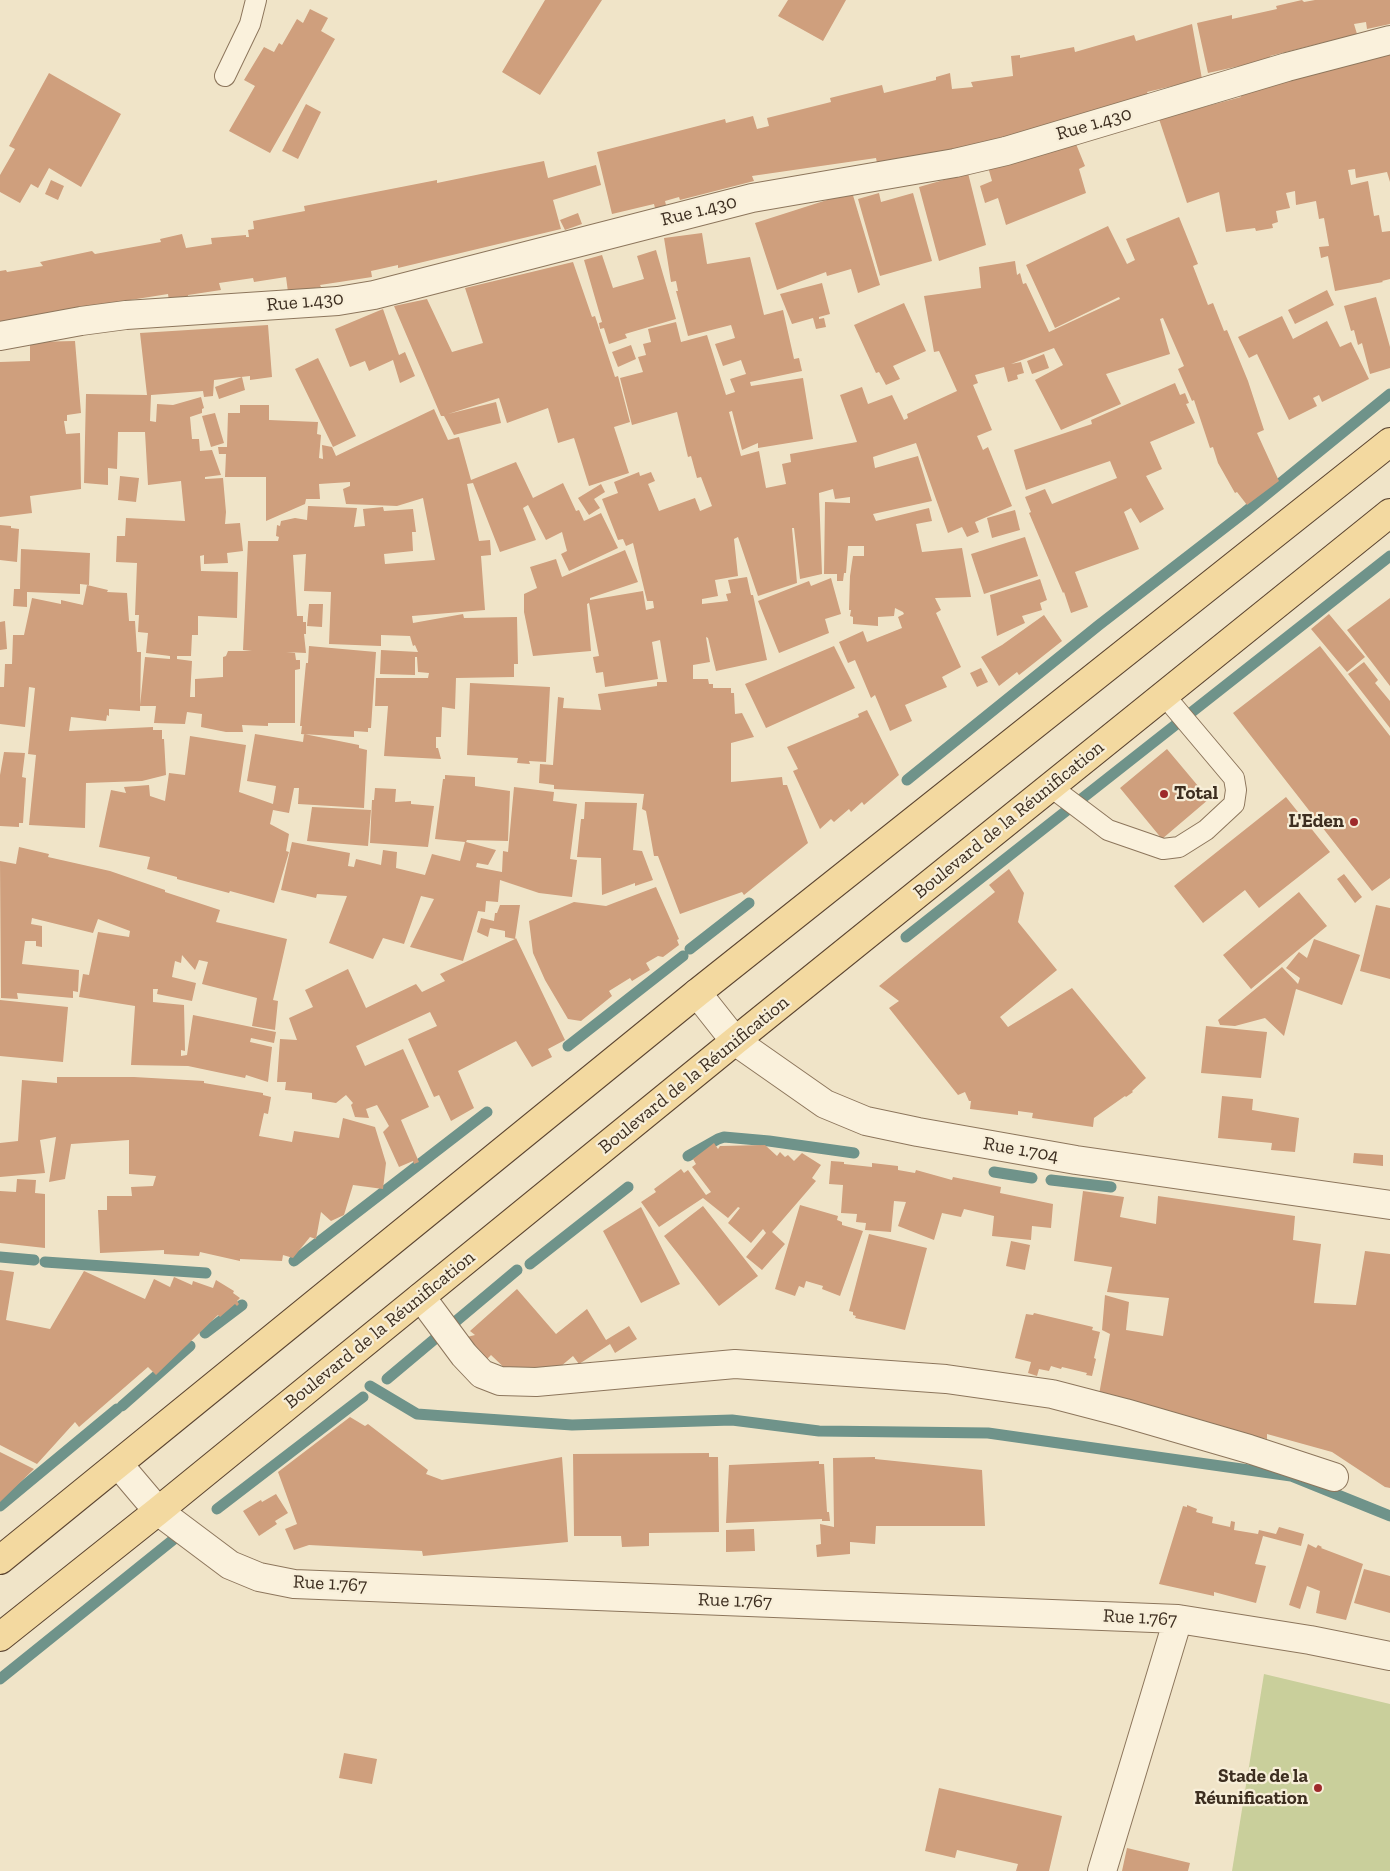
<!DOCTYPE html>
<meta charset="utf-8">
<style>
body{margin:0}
canvas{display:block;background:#f0e4c8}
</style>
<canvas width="1390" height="1871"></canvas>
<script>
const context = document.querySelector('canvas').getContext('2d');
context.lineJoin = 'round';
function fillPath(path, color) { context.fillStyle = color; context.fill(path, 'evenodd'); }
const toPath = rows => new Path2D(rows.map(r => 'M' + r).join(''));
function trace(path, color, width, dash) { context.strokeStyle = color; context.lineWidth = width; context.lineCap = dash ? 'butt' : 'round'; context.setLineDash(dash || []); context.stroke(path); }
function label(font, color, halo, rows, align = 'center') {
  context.font = font + ' "Zilla Slab",serif'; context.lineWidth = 4.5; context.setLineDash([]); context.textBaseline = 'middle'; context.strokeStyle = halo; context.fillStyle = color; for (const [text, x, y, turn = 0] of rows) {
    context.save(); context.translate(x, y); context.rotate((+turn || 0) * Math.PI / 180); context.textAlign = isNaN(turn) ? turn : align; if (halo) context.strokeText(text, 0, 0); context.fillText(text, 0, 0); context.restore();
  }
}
const green = toPath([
 [1264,1674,1390,1704,1390,1871,1232,1871]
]);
const stream = toPath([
 [907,780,1099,625,1245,512,1390,394],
 [906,937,1390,556],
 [690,949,749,903],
 [568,1046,683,956],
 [688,1156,718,1139,724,1137,769,1141,854,1153],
 [994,1172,1032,1178],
 [1051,1180,1111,1187],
 [0,1257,34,1260],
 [294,1261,487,1112],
 [45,1262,206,1273],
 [530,1264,628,1187],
 [205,1333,242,1305],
 [387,1379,517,1270],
 [370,1386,417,1414,458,1417,572,1425,732,1420,819,1431,988,1433,1291,1476,1390,1516],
 [122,1406,190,1346],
 [0,1506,117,1409],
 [217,1509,363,1397],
 [0,1679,184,1531]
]);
const building = toPath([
 [545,0,602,0,540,95,502,72],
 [788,0,846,0,823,41,778,16],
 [1302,0,1304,2,1315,0,1390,0,1390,24,1367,29,1366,22,1354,24,1357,34,1270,56,1271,59,1208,73,1197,23,1232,15,1232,19,1277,9,1276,6],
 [310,9,328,18,321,31,335,39,270,153,229,131,255,86,244,80,264,47,274,52,279,43,282,45,297,19,303,23],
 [1192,24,1202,79,1147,92,1149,97,1021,139,942,151,943,157,877,163,876,158,752,176,754,181,680,200,679,197,665,201,667,209,656,212,654,204,612,214,597,152,725,119,726,123,753,116,757,129,769,126,767,118,831,102,830,98,882,85,884,93,936,80,936,77,950,73,952,89,973,87,971,82,1013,76,1011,56,1020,55,1020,58,1074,47,1075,52,1134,35,1136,41],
 [1390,50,1390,182,1387,172,1356,178,1355,169,1348,170,1351,185,1368,181,1374,216,1379,215,1382,232,1390,231,1390,279,1382,281,1383,282,1335,291,1328,256,1321,258,1319,247,1329,246,1324,218,1319,219,1316,201,1296,205,1295,191,1286,193,1290,208,1276,211,1278,222,1272,224,1273,228,1256,231,1255,228,1226,232,1219,192,1187,203,1159,119,1241,97,1239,88],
 [49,73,121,114,81,187,49,168,38,188,31,184,20,203,0,192,0,175,15,149,9,146],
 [306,104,321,112,298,159,282,151],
 [1076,144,1085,166,1079,169,1086,193,1006,225,998,198,985,203,980,186,992,181,988,167],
 [544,161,548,178,596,165,601,185,553,200,561,229,398,268,398,265,371,271,372,277,320,285,321,287,288,292,286,277,254,282,253,278,219,283,221,290,188,295,188,299,169,301,168,294,48,313,0,324,0,271,6,270,7,272,43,266,40,262,92,251,95,254,161,242,160,239,182,234,186,248,212,244,211,238,246,235,246,237,249,237,248,230,254,229,253,221,305,211,304,206,437,180,437,183],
 [968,173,986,245,939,261,919,187],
 [51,180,64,186,58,200,45,194],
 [852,192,880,285,858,293,851,269,827,276,826,272,777,290,755,223],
 [879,193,881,202,913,193,932,261,880,276,858,199],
 [578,213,582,224,565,230,560,220],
 [1179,217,1198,264,1193,266,1208,305,1213,303,1224,331,1227,330,1248,381,1264,430,1257,433,1279,481,1247,505,1237,492,1235,493,1218,463,1213,447,1210,448,1194,400,1192,401,1178,369,1184,366,1163,318,1160,319,1170,354,1106,374,1121,404,1061,430,1035,380,1063,365,1054,348,1011,364,1021,362,1024,373,1017,375,1018,379,1008,382,1004,367,975,375,978,383,973,385,992,430,977,436,983,450,988,447,1012,506,975,522,979,532,967,537,962,527,948,533,916,443,873,457,875,468,918,456,932,501,873,514,876,521,929,508,932,521,916,524,922,552,962,548,971,597,935,598,941,610,936,613,961,667,942,677,947,687,905,705,912,721,890,731,875,695,871,698,855,660,848,663,839,642,863,631,867,642,902,628,898,617,904,614,903,612,895,608,894,616,878,617,878,626,853,624,853,617,850,616,851,610,849,610,850,576,853,556,864,556,864,546,848,546,846,573,844,573,843,581,837,581,837,574,824,574,825,502,850,503,850,497,835,499,833,489,819,493,822,574,800,579,794,528,792,528,797,583,758,596,738,537,734,539,738,576,715,580,718,596,702,599,702,604,728,601,726,594,731,593,728,580,747,577,751,595,753,595,767,660,716,671,708,638,706,637,710,662,693,665,693,679,708,679,709,684,713,684,713,688,731,688,731,693,734,693,735,714,742,713,754,737,731,743,731,782,782,777,783,785,787,785,808,843,744,895,742,892,680,914,658,856,654,856,646,811,642,809,644,794,554,789,554,785,539,783,540,764,553,765,558,697,564,698,563,708,601,710,598,694,657,686,657,682,667,682,660,640,652,642,658,679,605,687,603,672,596,673,593,657,599,656,589,603,587,604,591,651,533,656,524,612,524,594,537,588,530,567,556,559,562,577,625,550,638,582,590,598,590,600,643,591,646,610,654,608,653,601,647,601,633,543,626,546,623,539,618,540,602,499,618,493,614,482,639,472,640,476,651,472,655,481,648,484,659,511,695,498,700,511,712,506,701,477,697,478,691,456,688,457,677,412,632,425,620,378,643,372,638,357,646,355,643,344,651,342,648,329,676,322,681,342,707,335,726,395,735,392,730,379,746,374,741,360,723,366,715,344,735,338,731,325,688,336,676,291,678,291,676,281,671,282,664,238,702,233,707,264,750,257,764,315,783,310,794,359,799,358,802,371,750,382,751,386,803,378,813,439,758,448,758,443,742,450,732,411,729,412,741,456,759,451,766,488,786,484,782,464,791,462,790,454,857,442,840,395,862,387,868,404,892,395,904,420,908,418,907,414,957,391,939,351,934,352,924,296,981,288,979,267,1015,261,1017,275,1020,273,1023,284,1026,283,1049,332,1120,299,1119,297,1055,328,1026,265,1108,226,1127,264,1135,260,1126,239],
 [656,250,676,319,625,334,627,338,609,344,604,328,600,329,599,323,602,322,584,260,602,255,613,288,644,279,637,256],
 [573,262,592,317,595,316,615,377,618,376,630,422,614,427,629,473,589,486,574,438,558,443,548,408,507,423,499,398,448,414,496,402,501,423,454,435,444,416,441,416,394,306,427,299,452,352,483,343,465,288],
 [822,283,830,314,819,317,819,319,824,318,826,327,816,329,813,318,792,324,780,294],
 [1327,290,1334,305,1295,324,1288,310],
 [1376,297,1390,347,1390,368,1370,374,1362,343,1358,345,1354,330,1351,331,1344,306],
 [904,303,926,351,893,366,900,379,886,385,879,372,876,373,854,325],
 [383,309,399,355,405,352,415,376,400,383,393,360,369,371,365,361,350,367,335,329],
 [1282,316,1293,339,1327,321,1340,347,1351,342,1369,379,1322,402,1319,395,1313,398,1317,406,1289,420,1257,354,1249,358,1238,337],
 [268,325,272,377,250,380,250,376,214,380,213,396,204,397,203,391,151,395,150,421,156,422,157,404,173,405,201,397,204,408,202,409,202,413,190,417,192,439,199,439,200,451,212,450,221,475,205,477,205,479,223,478,226,512,225,524,240,523,243,551,227,553,228,563,204,564,204,555,200,556,201,571,238,572,237,618,198,616,198,635,192,635,191,656,177,656,177,659,192,661,190,697,195,697,195,679,223,677,223,657,226,656,228,651,252,651,243,650,248,541,278,541,279,537,276,536,277,525,280,526,281,521,295,518,307,520,308,506,357,508,354,527,365,526,363,509,383,507,384,511,413,509,416,532,412,532,413,551,384,554,385,564,435,560,423,498,397,506,346,504,343,489,350,486,350,482,319,484,320,499,306,499,305,504,266,521,266,477,225,477,226,454,219,454,218,447,227,447,228,413,240,413,240,405,269,405,269,420,318,422,317,434,321,435,319,458,323,459,322,445,332,447,336,456,434,409,448,440,459,437,471,480,516,462,533,498,563,483,576,511,579,510,584,521,601,513,618,548,569,571,561,554,567,551,562,532,546,540,528,505,523,508,536,540,500,552,473,483,467,484,479,541,490,540,491,555,481,556,485,610,412,616,413,623,463,614,464,618,517,617,518,664,514,664,514,677,456,678,455,709,442,707,441,737,436,737,436,748,438,748,441,759,384,756,388,706,375,706,376,678,428,678,429,673,418,672,417,657,415,657,415,675,380,674,381,650,418,652,415,645,413,646,410,636,381,635,381,646,329,644,331,592,304,591,306,554,293,555,297,616,303,616,303,622,306,622,306,634,304,634,306,653,286,652,295,653,296,660,300,660,300,669,295,670,295,723,268,723,268,726,242,725,243,732,226,732,201,727,202,714,187,712,185,724,154,723,156,706,140,706,145,657,170,659,170,656,146,653,148,633,138,632,139,615,135,615,137,563,116,562,117,536,125,536,126,518,185,521,181,481,148,485,145,432,118,432,117,469,108,468,108,485,84,483,86,394,147,395,140,333],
 [75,341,81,413,67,415,67,421,64,421,66,434,80,433,81,489,30,496,32,513,0,517,0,362,30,361,30,342],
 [631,345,636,359,618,367,612,352],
 [1044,354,1049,368,1032,374,1027,361],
 [318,358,356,436,333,447,295,369],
 [242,377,245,390,219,399,215,387],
 [1175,383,1180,395,1185,393,1189,403,1186,404,1195,423,1150,442,1162,469,1146,476,1164,509,1140,523,1131,508,1124,512,1139,549,1075,572,1088,607,1071,613,1064,592,1063,593,1029,513,1031,512,1025,497,1045,489,1052,504,1117,478,1110,461,1026,490,1014,450,1092,424,1091,420],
 [215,413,224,443,211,447,202,416],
 [120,476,139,478,136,502,118,500],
 [601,484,605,492,594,499,600,508,589,515,578,498],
 [1015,510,1020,530,992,538,987,518],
 [0,525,11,526,11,528,19,529,17,562,0,560],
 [1025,537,1038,576,984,594,971,554],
 [21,549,90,553,89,585,80,584,80,594,27,592,27,607,13,606,14,589,20,589],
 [831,578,841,614,825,619,829,633,779,653,758,601,809,581,811,586],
 [1040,579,1047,600,1040,603,1042,610,1022,616,1025,623,997,636,990,595],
 [87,585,108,590,107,592,127,593,129,621,135,621,137,652,141,652,140,711,109,709,109,716,107,715,106,721,71,717,69,731,153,727,153,730,162,730,162,739,164,739,166,775,142,781,86,783,85,828,29,825,36,755,28,754,35,688,29,687,25,727,0,724,0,687,4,687,5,664,12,664,13,635,24,635,32,598,61,604,61,600,83,605],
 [1390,598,1390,686,1347,630],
 [309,604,323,604,322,627,307,626],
 [1329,614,1365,657,1347,672,1311,629],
 [1044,615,1062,641,1019,675,1017,672,999,686,981,657,1002,645],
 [5,621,7,649,0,650,0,622],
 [309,646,376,652,371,728,368,728,368,732,354,731,354,737,301,734,302,726,300,726,306,663,308,663],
 [834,646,855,688,766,728,745,684],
 [1320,646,1390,736,1390,878,1372,891,1233,713],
 [1364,662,1378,680,1375,683,1390,701,1390,728,1348,674],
 [981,668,988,682,977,687,970,673],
 [470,683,550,687,546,762,529,761,530,764,517,763,518,758,467,755],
 [867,710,899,775,864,805,862,802,851,812,849,809,834,822,831,819,820,829,793,771,798,769,787,747,859,717,858,714],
 [255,734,303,742,304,734,359,745,359,748,367,750,364,808,298,804,299,788,294,788,289,813,273,810,270,824,289,834,286,851,289,852,274,903,230,891,229,893,177,879,177,877,147,869,150,857,99,847,111,790,126,793,124,787,149,785,150,796,165,801,169,773,185,775,190,736,246,745,239,792,273,804,276,786,247,781],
 [1167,749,1209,799,1162,839,1120,788],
 [4,752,25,753,22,777,26,778,23,823,19,823,19,827,0,826,0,775],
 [445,775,475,777,475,786,510,791,508,841,467,840,466,842,496,850,488,865,477,863,476,867,502,872,503,851,508,852,514,787,554,792,553,801,577,804,570,859,577,860,572,897,539,893,500,880,498,902,486,901,485,912,478,911,463,961,410,947,434,899,421,896,404,944,383,938,373,959,329,943,347,896,317,894,316,898,281,890,292,842,350,853,348,866,354,867,356,859,381,865,383,850,397,852,396,868,425,875,432,854,460,861,465,842,435,839,443,779,445,779],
 [375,788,396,789,395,802,411,801,411,804,434,806,428,847,370,843,372,800,374,800],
 [1286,797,1330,852,1259,908,1245,890,1203,923,1174,886],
 [585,802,637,803,633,850,642,851,653,880,635,886,635,883,602,895,601,858,577,857,581,819,584,819],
 [312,807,371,810,368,846,307,841],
 [19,847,49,854,48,857,110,871,165,890,165,892,220,910,216,922,287,939,273,1000,278,1001,275,1030,252,1026,257,998,202,984,208,962,199,960,195,970,182,955,181,963,175,961,172,977,196,983,192,1001,157,994,158,989,153,989,153,1002,184,1005,185,1051,181,1050,181,1056,187,1055,193,1015,276,1032,274,1043,251,1038,250,1042,272,1047,268,1082,246,1075,245,1078,188,1066,131,1065,135,1006,79,997,83,974,89,975,98,932,129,937,130,931,98,919,93,933,32,918,31,924,42,926,42,947,36,946,36,941,25,941,22,964,79,970,78,992,73,991,73,998,17,993,18,999,1,998,0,861,16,864],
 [1009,869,1024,893,1018,922,1057,970,1000,1017,1008,1027,1072,988,1146,1078,1132,1091,1133,1092,1126,1097,1125,1096,1094,1118,1093,1127,1032,1118,1033,1113,1018,1111,1018,1115,970,1109,971,1101,969,1101,965,1092,958,1095,889,1008,899,1001,879,986,995,892,989,885],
 [1344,874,1362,897,1355,903,1337,879],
 [656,887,679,939,677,940,679,945,663,957,658,956,646,963,650,970,632,981,630,978,609,991,612,996,581,1021,568,1019,545,980,533,953,529,921,574,902,606,906],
 [1299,892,1327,926,1251,989,1223,955],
 [500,905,520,905,515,939,516,938,565,1040,548,1049,552,1057,532,1067,516,1041,458,1071,474,1108,451,1121,439,1095,434,1097,408,1039,437,1026,430,1012,356,1046,365,1066,403,1049,429,1107,401,1120,419,1162,414,1164,413,1161,399,1167,383,1132,389,1126,377,1105,366,1109,369,1118,355,1117,351,1105,353,1103,346,1095,336,1103,312,1099,312,1093,285,1090,286,1082,277,1082,280,1039,297,1040,289,1018,313,1007,305,990,348,969,366,1008,416,984,422,992,445,981,440,974,515,939,505,937,505,931,490,928,488,937,477,932,481,918,494,921,495,913,497,913],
 [1376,905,1390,908,1390,979,1360,971],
 [1314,939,1360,955,1342,1005,1296,989,1284,1036,1265,1018,1235,1026,1220,1025,1218,1020,1282,967,1298,984,1300,978,1286,968,1299,952,1307,958],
 [0,1000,68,1007,63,1062,0,1056],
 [1206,1026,1267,1032,1261,1078,1201,1073],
 [57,1077,134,1077,204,1081,204,1083,263,1093,263,1095,271,1097,268,1114,264,1113,259,1136,292,1142,294,1131,339,1138,343,1118,375,1127,386,1163,383,1189,353,1185,344,1215,331,1221,321,1212,316,1239,310,1237,293,1258,283,1255,282,1261,240,1259,240,1261,200,1252,199,1256,164,1254,164,1250,100,1253,98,1210,107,1210,107,1196,132,1196,131,1187,153,1186,156,1176,129,1174,129,1140,71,1144,65,1179,49,1182,56,1137,40,1140,45,1173,0,1177,0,1143,18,1141,22,1080,57,1083],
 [1222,1096,1253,1099,1252,1110,1299,1118,1295,1152,1271,1150,1272,1143,1218,1138],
 [714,1143,718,1149,720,1146,765,1145,777,1156,780,1152,785,1157,788,1155,794,1161,802,1153,821,1165,812,1178,816,1181,772,1232,785,1244,762,1270,746,1257,766,1233,763,1229,751,1243,728,1223,740,1208,738,1207,728,1218,703,1198,659,1227,641,1202,656,1192,654,1189,681,1169,684,1173,688,1170,706,1195,711,1192,692,1167,696,1164,693,1159],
 [1354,1153,1383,1155,1383,1166,1353,1163],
 [831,1161,844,1162,844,1164,872,1167,872,1163,898,1166,898,1170,915,1173,916,1170,952,1180,953,1177,1001,1187,1000,1193,1053,1204,1051,1228,1032,1226,1031,1240,992,1236,994,1216,964,1209,961,1217,942,1213,934,1240,898,1226,906,1202,894,1201,891,1232,865,1230,866,1223,856,1222,857,1214,841,1213,843,1185,829,1184],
 [17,1179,36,1180,35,1193,45,1194,45,1248,0,1243,0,1191,16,1192],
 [1083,1191,1124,1197,1120,1217,1156,1224,1158,1196,1295,1216,1293,1240,1321,1244,1314,1303,1356,1305,1365,1251,1390,1254,1390,1488,1385,1487,1332,1452,1267,1434,1267,1439,1177,1425,1098,1400,1110,1334,1102,1330,1105,1295,1129,1302,1126,1330,1163,1336,1169,1298,1107,1292,1112,1267,1074,1261],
 [800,1205,838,1216,837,1220,842,1222,842,1225,863,1231,840,1296,822,1289,823,1286,806,1281,804,1288,799,1286,795,1296,775,1289],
 [703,1206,758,1276,719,1306,664,1236],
 [641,1207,680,1284,641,1303,603,1231],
 [869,1234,927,1248,905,1330,855,1318,856,1316,853,1315,853,1312,849,1311],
 [1011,1241,1030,1245,1025,1270,1006,1266],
 [0,1270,14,1272,6,1320,50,1329,84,1271,145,1299,154,1279,170,1287,174,1277,192,1285,193,1281,213,1288,216,1280,234,1291,233,1293,240,1298,237,1301,239,1304,237,1306,235,1304,220,1317,218,1315,156,1375,148,1367,79,1427,75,1422,37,1464,0,1445],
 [517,1289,556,1334,587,1309,606,1340,629,1326,637,1339,615,1353,610,1344,579,1364,573,1356,554,1372,533,1372,529,1367,518,1377,514,1377,491,1355,484,1362,467,1337,475,1335,470,1331],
 [1034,1313,1093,1327,1092,1330,1100,1332,1094,1358,1096,1359,1092,1376,1086,1375,1087,1373,1062,1367,1061,1369,1051,1366,1049,1371,1039,1369,1037,1376,1028,1373,1031,1362,1015,1358,1026,1314,1033,1315],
 [350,1417,365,1426,368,1424,428,1470,426,1474,442,1480,562,1457,568,1542,423,1556,422,1551,309,1545,294,1550,285,1529,297,1524,278,1472],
 [0,1452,34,1469,0,1502],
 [709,1453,709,1457,718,1457,719,1532,649,1533,649,1546,622,1547,621,1536,574,1536,573,1454],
 [875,1457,875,1459,982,1470,985,1526,876,1526,875,1544,850,1542,850,1554,817,1557,816,1545,821,1544,820,1524,834,1527,833,1458],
 [819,1461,819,1464,824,1464,827,1512,829,1512,830,1521,822,1521,822,1519,726,1523,729,1465],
 [276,1494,288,1513,275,1521,277,1524,259,1536,243,1511,261,1500,262,1502],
 [1187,1505,1197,1509,1196,1512,1213,1517,1212,1523,1230,1527,1231,1521,1235,1522,1234,1530,1258,1534,1259,1530,1276,1534,1279,1527,1304,1534,1301,1546,1263,1536,1255,1564,1266,1566,1256,1603,1214,1592,1214,1596,1159,1584,1183,1506,1187,1507],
 [754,1529,755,1551,726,1552,726,1530],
 [1308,1544,1316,1548,1318,1545,1322,1547,1321,1548,1363,1564,1346,1620,1316,1613,1320,1591,1307,1586,1300,1609,1289,1605],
 [1364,1569,1390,1576,1390,1613,1354,1603],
 [344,1753,377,1759,372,1784,339,1778],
 [939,1788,1062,1816,1049,1871,1016,1871,1018,1864,957,1850,955,1858,925,1851],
 [1127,1848,1190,1863,1188,1871,1122,1871]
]);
const service = toPath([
 [225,76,250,24,256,0],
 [1051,787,1108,830,1163,849,1179,847,1206,830,1234,804,1236,790,1234,778,1164,695]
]);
const minor = toPath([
 [0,336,81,321,126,315,338,301,374,295,752,198,955,163,1006,151,1287,67,1390,40],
 [421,1297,464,1355,482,1374,500,1381,536,1382,735,1364,946,1379,1052,1394,1125,1413,1249,1449,1334,1477],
 [119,1465,158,1511,230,1565,259,1577,294,1584,1178,1619,1310,1640,1390,1656],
 [1102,1871,1178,1619]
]);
const tertiary = toPath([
 [697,993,735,1041,825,1104,866,1121,918,1132,1076,1160,1390,1205]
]);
const primary = toPath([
 [0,1560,697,993,1390,442],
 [0,1637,158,1511,735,1041,1390,513]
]);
const markers = [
 [1164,794,5,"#9e2a2b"],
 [1354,822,5,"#9e2a2b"],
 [1318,1788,5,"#9e2a2b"]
];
const streetNames = [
 ["Rue 1.430",1094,124,-16],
 ["Rue 1.430",699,211,-14],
 ["Rue 1.430",305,302,-5],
 ["Boulevard de la Réunification",1009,820,-39],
 ["Boulevard de la Réunification",694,1075,-39],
 ["Rue 1.704",1021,1150,10],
 ["Boulevard de la Réunification",380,1330,-39],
 ["Rue 1.767",330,1584,3],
 ["Rue 1.767",735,1601,2],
 ["Rue 1.767",1140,1618,3]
];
const poiNames = [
 ["Total",1174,794,"left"],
 ["L'Eden",1344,822],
 ["Stade de la",1308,1777],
 ["Réunification",1308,1799]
];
fillPath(green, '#c9cf9b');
trace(stream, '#6f938a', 11);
fillPath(building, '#cf9f7d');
trace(service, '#8d765c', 22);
trace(minor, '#8d765c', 30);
trace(tertiary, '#8d765c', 30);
trace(primary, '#5b4430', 30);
trace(service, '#faf1dc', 20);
trace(minor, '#faf1dc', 28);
trace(tertiary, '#faf1dc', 28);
trace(primary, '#f3d9a0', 28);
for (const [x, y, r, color] of markers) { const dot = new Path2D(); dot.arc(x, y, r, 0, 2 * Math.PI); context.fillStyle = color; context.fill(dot); trace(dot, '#f7eed8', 2); }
label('19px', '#3d2e20', '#f7eed8', streetNames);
label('bold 19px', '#3d2e20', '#f7eed8', poiNames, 'right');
</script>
